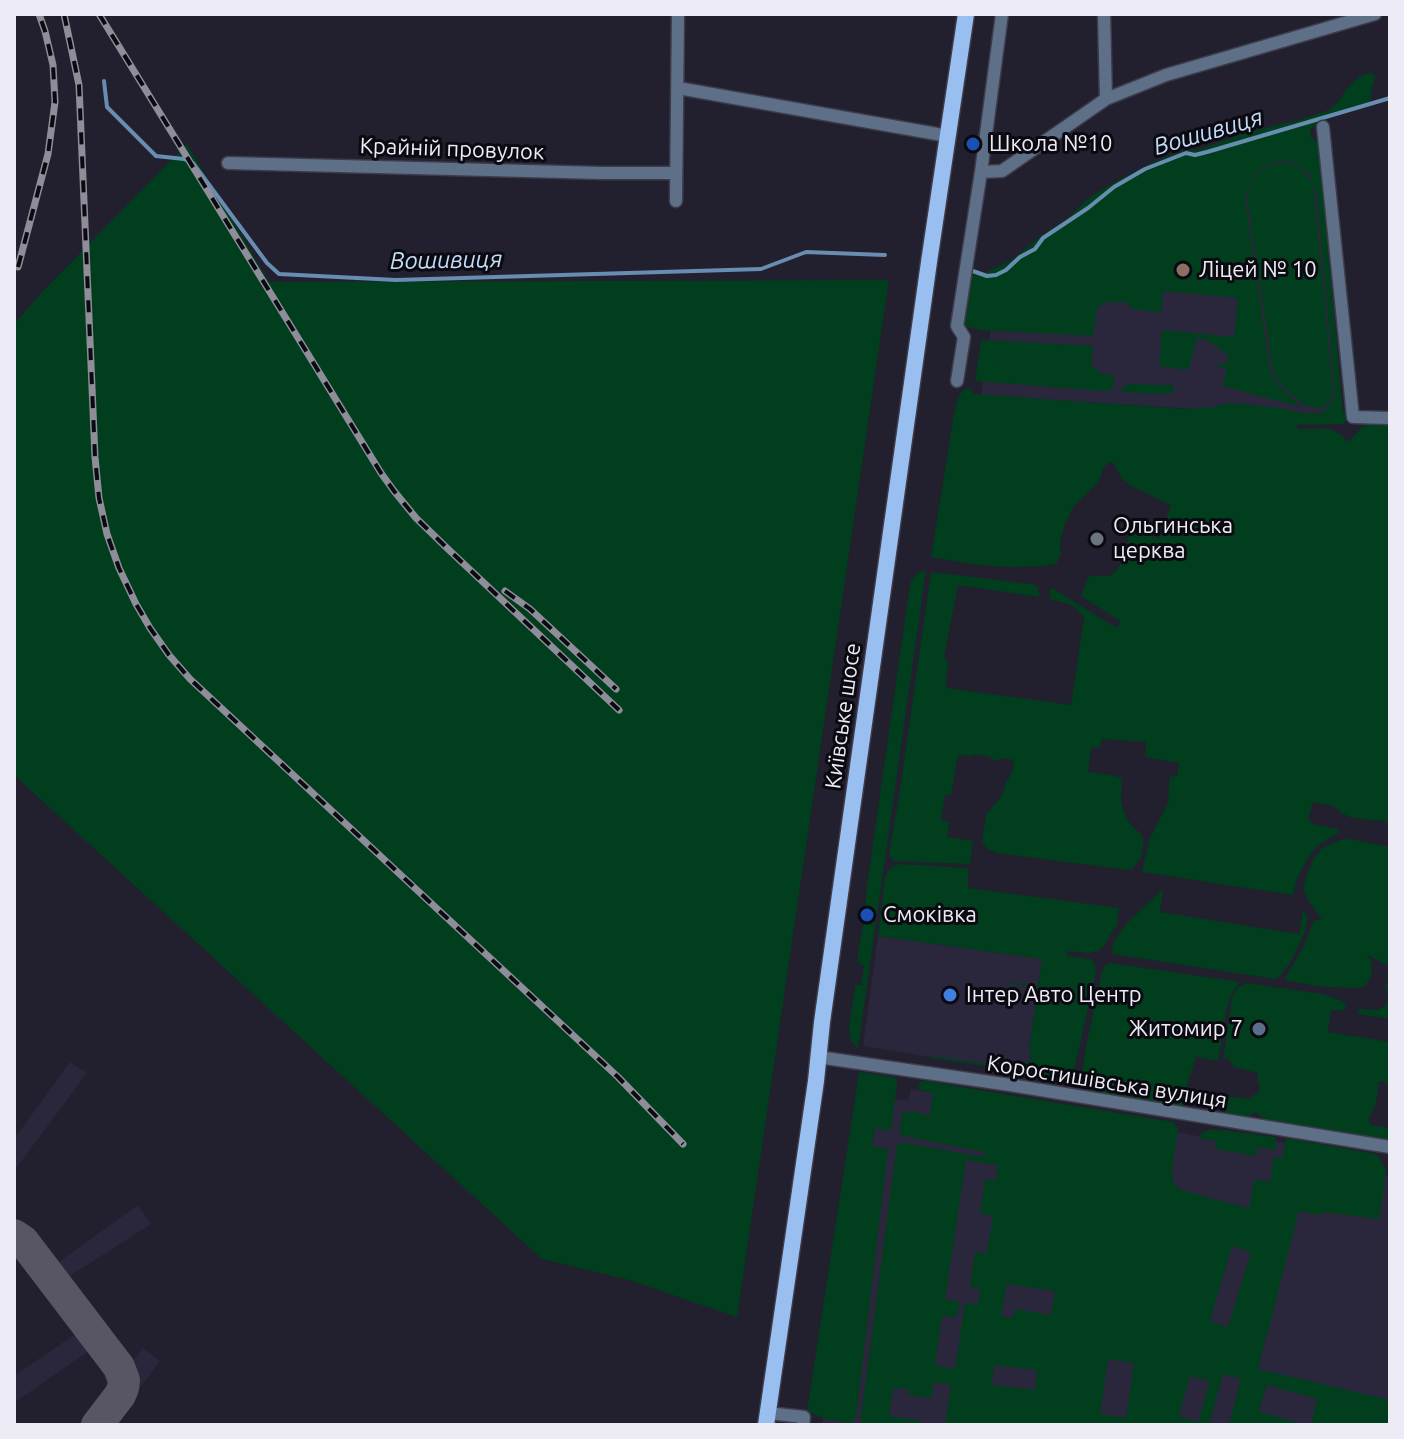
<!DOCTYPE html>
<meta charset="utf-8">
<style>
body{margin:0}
#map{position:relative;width:1404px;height:1439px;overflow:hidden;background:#221f2f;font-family:Ubuntu,sans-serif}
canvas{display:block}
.frame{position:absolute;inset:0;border:16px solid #edecf6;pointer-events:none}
</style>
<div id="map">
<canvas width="1404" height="1439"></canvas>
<div class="frame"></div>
</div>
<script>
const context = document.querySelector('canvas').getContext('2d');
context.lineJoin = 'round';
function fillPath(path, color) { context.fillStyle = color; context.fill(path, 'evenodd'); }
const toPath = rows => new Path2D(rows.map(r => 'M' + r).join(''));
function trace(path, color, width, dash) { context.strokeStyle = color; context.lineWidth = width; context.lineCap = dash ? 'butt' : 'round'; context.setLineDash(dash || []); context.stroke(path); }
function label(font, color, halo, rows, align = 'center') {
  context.font = font + ' Ubuntu,sans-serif'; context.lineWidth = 6; context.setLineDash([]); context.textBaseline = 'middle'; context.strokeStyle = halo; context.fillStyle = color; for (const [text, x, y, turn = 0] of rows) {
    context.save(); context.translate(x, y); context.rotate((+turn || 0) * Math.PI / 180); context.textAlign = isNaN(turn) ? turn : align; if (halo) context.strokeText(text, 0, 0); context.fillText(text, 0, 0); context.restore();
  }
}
const built = toPath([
 [1317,143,1324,195,1343,413,1252,413,981,395,996,295,1110,223],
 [878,936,1042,959,1029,1049,1031,1050,1030,1061,1019,1066,1018,1071,863,1046],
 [70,1062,87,1073,14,1171,14,1139],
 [911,1089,1115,1124,1177,1132,1261,1148,1264,1139,1381,1160,1386,1170,1385,1176,1390,1177,1390,1425,822,1425,876,1096,908,1101],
 [138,1205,151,1224,67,1278,130,1364,143,1348,160,1361,112,1425,85,1425,110,1392,93,1348,14,1403,14,1376,80,1331,14,1247,14,1222,34,1235,56,1264]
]);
const green = toPath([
 [1369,73,1374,74,1375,79,1372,87,1370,106,1332,117,1316,125,1311,129,1310,135,1317,143,1320,161,1343,413,1348,413,1349,416,1344,424,1296,425,1298,429,1330,429,1343,436,1346,441,1351,440,1362,427,1373,423,1390,422,1390,824,1383,820,1373,821,1350,817,1341,813,1334,806,1313,802,1308,819,1313,824,1338,829,1340,832,1317,846,1307,859,1296,882,1293,895,1142,872,1150,837,1168,803,1170,777,1177,776,1179,763,1145,757,1146,742,1102,739,1100,747,1091,748,1088,772,1111,775,1122,778,1121,800,1124,812,1130,824,1140,833,1144,841,1141,858,1132,869,1127,870,997,853,987,849,982,841,986,815,1003,794,1006,782,1012,773,1014,760,1001,758,1000,761,991,759,990,757,974,754,973,756,958,755,951,795,945,795,941,820,949,822,947,837,973,841,970,864,892,861,889,853,898,803,931,572,1031,584,1037,586,1040,597,958,585,944,658,948,661,946,688,1071,705,1084,617,1072,605,1050,599,1050,589,1052,588,1117,628,1120,621,1081,596,1089,576,1109,576,1117,571,1124,556,1131,528,1159,539,1171,505,1131,486,1122,479,1114,464,1109,462,1103,468,1099,482,1074,506,1064,527,1060,542,1061,554,1056,564,1043,566,1007,567,971,564,931,557,954,414,959,394,964,389,970,388,974,394,1185,409,1215,407,1226,403,1242,404,1280,408,1304,413,1322,413,1332,403,1335,394,1316,191,1313,184,1333,393,1331,401,1321,409,1304,405,1278,382,1273,372,1247,197,1250,184,1258,173,1269,166,1281,163,1292,164,1301,168,1313,183,1310,174,1302,167,1291,162,1281,161,1269,164,1257,172,1249,184,1245,197,1270,371,1276,383,1301,407,1223,386,1227,369,1215,366,1227,363,1229,356,1207,340,1197,338,1189,368,1185,370,1159,366,1162,330,1234,337,1238,298,1163,291,1161,313,1133,309,1125,302,1107,302,1097,308,1093,336,982,330,963,326,971,268,980,273,986,272,1012,260,1042,235,1066,220,1086,200,1101,190,1147,165,1182,151,1198,150,1245,133,1303,119,1329,110,1339,101,1346,89,1359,77],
 [187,144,269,282,889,280,737,1317,629,1280,542,1259,14,775,14,324,43,291],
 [981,340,1093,346,1091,365,1102,374,1114,375,1114,385,1111,390,1104,391,975,381],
 [1129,384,1173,385,1174,386,1173,392,1170,393,1151,394,1118,391],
 [926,570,858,1049,851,1041,849,1028,855,985,861,985,864,966,857,961,860,941,864,922,870,923,872,912,865,908,867,885,908,598,911,581,918,573],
 [1350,839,1390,847,1390,967,1366,954,1371,961,1372,974,1366,985,1361,988,1323,987,1284,980,1304,946,1314,920,1322,920,1308,900,1303,887,1312,861,1322,848,1340,840],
 [899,864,968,868,968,888,1119,908,1117,925,1103,947,1098,951,1089,953,1067,951,1067,956,1090,959,1094,962,1096,972,1073,1075,1068,1082,1063,1084,1052,1084,1021,1076,1018,1074,1019,1066,1022,1063,1030,1061,1031,1050,1029,1049,1038,987,1008,983,1009,982,1038,985,1042,959,878,936,885,877,890,868],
 [1163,889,1160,912,1299,934,1303,911,1308,916,1305,932,1290,963,1279,977,1275,979,1113,954,1112,952,1113,943,1126,924],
 [1110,963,1240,982,1232,993,1227,1007,1218,1061,1196,1057,1186,1089,1183,1107,1094,1093,1088,1090,1081,1082,1086,1046,1102,971,1105,966],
 [1390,982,1390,1019,1358,1014,1359,1009,1376,1010,1386,1006,1389,995,1385,985],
 [1247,983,1322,994,1340,1000,1345,1003,1346,1006,1343,1010,1331,1010,1328,1032,1390,1042,1390,1086,1383,1081,1379,1081,1376,1104,1369,1118,1370,1125,1390,1128,1390,1140,1265,1120,1256,1112,1247,1117,1238,1118,1225,1112,1222,1096,1251,1099,1252,1095,1258,1095,1260,1083,1257,1082,1258,1073,1234,1067,1228,1058,1223,1059,1232,998,1237,988],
 [998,1055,1002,1055,1008,1062,1007,1069,931,1058,931,1056,996,1065],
 [859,1072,894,1077,897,1080,897,1083,891,1131,875,1128,872,1146,888,1149,857,1409,855,1419,850,1423,825,1419,807,1411],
 [925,1081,1173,1122,1178,1128,1172,1170,1174,1184,1183,1191,1249,1208,1254,1180,1270,1182,1274,1157,1282,1158,1286,1138,1375,1154,1378,1156,1386,1170,1379,1219,1323,1212,1320,1215,1299,1211,1258,1369,1390,1400,1390,1425,1311,1425,1317,1399,1267,1385,1259,1412,1307,1425,1229,1425,1241,1379,1223,1374,1209,1425,945,1425,951,1385,934,1382,931,1398,908,1395,909,1389,893,1388,889,1416,920,1421,920,1425,861,1425,861,1417,897,1145,900,1143,906,1143,983,1157,985,1152,913,1138,899,1134,903,1112,916,1112,929,1116,933,1093,918,1089,920,1082],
 [966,1160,998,1165,996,1181,985,1179,980,1213,993,1216,987,1253,975,1252,970,1287,980,1289,978,1304,965,1303,955,1369,935,1365,942,1316,957,1317,960,1302,945,1299],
 [1232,1246,1251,1252,1228,1327,1210,1321],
 [1007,1284,1055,1291,1051,1315,1015,1309,1013,1318,1001,1316],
 [1108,1359,1134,1363,1126,1418,1100,1414],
 [994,1365,1037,1370,1035,1390,992,1385],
 [1190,1376,1210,1381,1198,1422,1179,1416],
 [1213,1129,1276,1137,1276,1150,1258,1147,1256,1156,1215,1149,1216,1141,1198,1138,1203,1132]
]);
const stream = toPath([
 [104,81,107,107,156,156,184,159,193,163,267,263,279,274,396,280,761,269,806,252,885,255],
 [970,270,987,276,996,275,1006,270,1020,257,1035,249,1043,238,1088,208,1114,187,1145,169,1186,153,1195,155,1207,152,1390,98]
]);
const taxiway = toPath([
 [14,1235,23,1241,119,1367,124,1380,123,1388,120,1395,97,1425]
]);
const minor = toPath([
 [1104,14,1106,99],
 [678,88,948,136],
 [1323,127,1353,417,1390,418],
 [228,163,601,173,676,173],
 [981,172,1002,171,1106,99,1166,75,1375,14],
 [676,201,678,14],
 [957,381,964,337,957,326,981,172,1002,14],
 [818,1057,1010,1085,1390,1147],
 [768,1413,804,1417,803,1425]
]);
const major = toPath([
 [766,1425,816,1081,822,1022,929,262,966,14]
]);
const rail = toPath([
 [64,14,79,85,95,457,99,498,107,534,119,568,136,604,150,628,169,655,190,679,618,1077,683,1144],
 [99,14,381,473,394,491,416,518,449,550,619,710],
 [18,267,48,154,55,102,53,65,45,31,39,14],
 [505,591,530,609,616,689]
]);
const markers = [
 [973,144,8,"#1a4fb4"],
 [1183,270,8,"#8d6e63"],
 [1097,539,8,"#6b7280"],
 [867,915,8,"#1a4fb4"],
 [950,995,8,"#3f7fe0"],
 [1259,1029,8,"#5c6f8a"]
];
const poiNames = [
 ["Школа №10",989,144],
 ["Ліцей № 10",1199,270],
 ["Ольгинська",1113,526],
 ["церква",1113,551],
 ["Смоківка",883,915],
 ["Інтер Авто Центр",966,995],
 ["Житомир 7",1243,1029,"right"]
];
const streetNames = [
 ["Крайній провулок",452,149,2],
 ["Київське шосе",843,716,-82],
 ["Коростишівська вулиця",1107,1082,9]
];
const waterNames = [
 ["Вошивиця",1208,132,-16],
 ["Вошивиця",446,260,-1]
];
fillPath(built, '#2a273c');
fillPath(green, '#013e1e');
trace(stream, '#698cb1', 4);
trace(taxiway, '#585664', 32);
trace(minor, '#3e3c4b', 15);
trace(major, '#3e3c4b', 19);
trace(minor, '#5e7088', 12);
trace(major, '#99bff1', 16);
trace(rail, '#8f8d9a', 7);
trace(rail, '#0b0a11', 4, [12]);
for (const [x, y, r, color] of markers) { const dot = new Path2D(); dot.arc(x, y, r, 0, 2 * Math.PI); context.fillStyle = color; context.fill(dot); trace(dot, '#0b0a11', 3); }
label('22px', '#edecf6', '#0b0a11', poiNames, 'left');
label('22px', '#edecf6', '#0b0a11', streetNames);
label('italic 24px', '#c0dcf9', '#0b0a11', waterNames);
</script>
